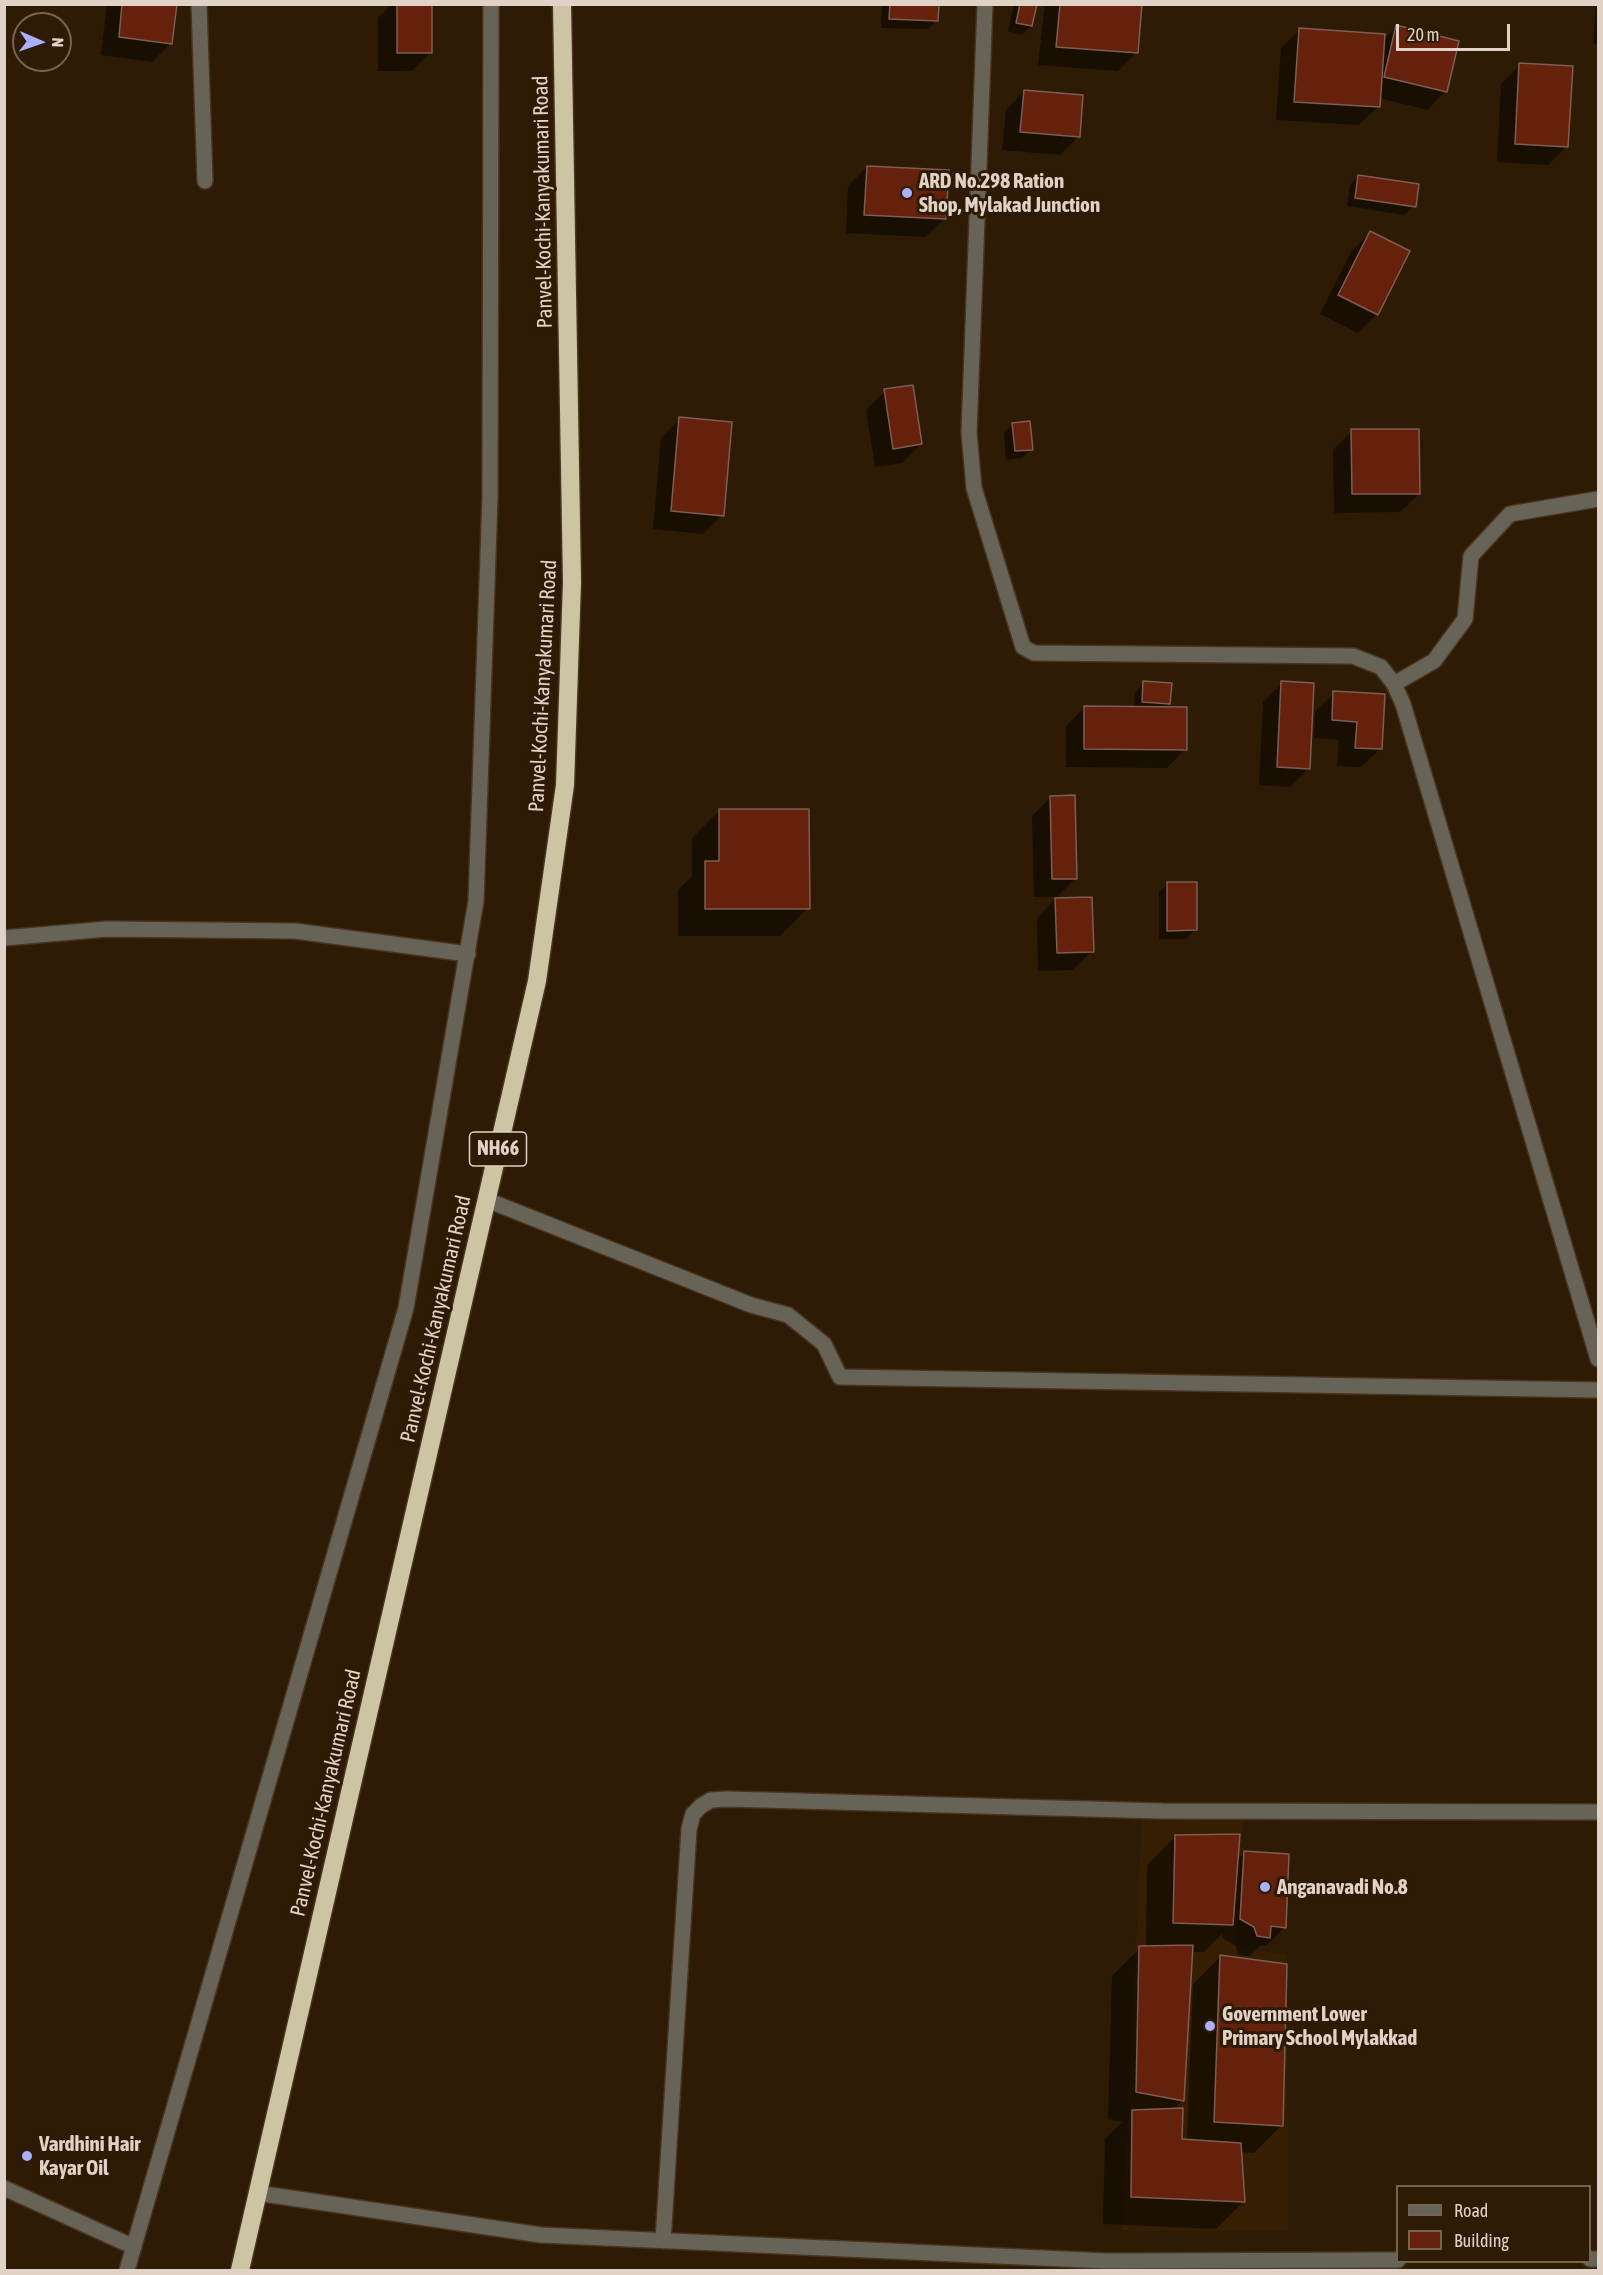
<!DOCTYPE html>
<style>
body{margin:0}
#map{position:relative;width:1603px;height:2275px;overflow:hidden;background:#2e1b05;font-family:"Asap Condensed",sans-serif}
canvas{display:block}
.frame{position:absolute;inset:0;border:6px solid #e0d2c6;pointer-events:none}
.legend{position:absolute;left:1396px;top:2185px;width:195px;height:78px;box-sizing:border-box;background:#2e1b05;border:2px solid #756452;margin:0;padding:8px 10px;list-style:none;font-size:18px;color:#e0d2c6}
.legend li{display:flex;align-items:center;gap:12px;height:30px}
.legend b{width:30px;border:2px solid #756452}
.north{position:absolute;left:12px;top:12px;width:60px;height:60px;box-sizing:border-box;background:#2e1b05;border:2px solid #756452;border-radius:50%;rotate:92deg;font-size:16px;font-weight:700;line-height:24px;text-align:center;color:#e0d2c6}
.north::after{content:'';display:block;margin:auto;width:21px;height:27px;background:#aab0fb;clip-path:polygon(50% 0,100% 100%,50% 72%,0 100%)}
.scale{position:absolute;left:1396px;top:24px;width:114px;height:27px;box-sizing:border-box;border:3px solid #e0d2c6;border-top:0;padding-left:8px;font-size:18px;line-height:21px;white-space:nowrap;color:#e0d2c6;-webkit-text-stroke:4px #2e1b05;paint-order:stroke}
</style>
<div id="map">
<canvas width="1603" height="2275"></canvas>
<div class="frame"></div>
<ul class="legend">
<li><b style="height:8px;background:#676457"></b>Road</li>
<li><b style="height:16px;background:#65210c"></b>Building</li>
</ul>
<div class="north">N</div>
<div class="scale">20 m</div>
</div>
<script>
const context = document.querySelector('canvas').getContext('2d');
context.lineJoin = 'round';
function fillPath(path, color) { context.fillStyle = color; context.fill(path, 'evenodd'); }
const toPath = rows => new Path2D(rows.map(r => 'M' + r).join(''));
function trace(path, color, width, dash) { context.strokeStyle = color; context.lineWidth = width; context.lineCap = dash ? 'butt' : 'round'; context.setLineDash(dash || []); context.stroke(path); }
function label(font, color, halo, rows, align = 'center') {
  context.font = font + ' "Asap Condensed",sans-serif'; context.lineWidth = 6; context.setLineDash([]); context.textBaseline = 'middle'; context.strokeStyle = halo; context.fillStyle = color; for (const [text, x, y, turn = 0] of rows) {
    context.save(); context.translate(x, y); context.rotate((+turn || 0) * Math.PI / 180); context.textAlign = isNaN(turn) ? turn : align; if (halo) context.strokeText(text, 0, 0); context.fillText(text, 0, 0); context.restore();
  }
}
const built = toPath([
 [1142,1818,1243,1820,1236,1947,1287,1955,1288,2231,1122,2231]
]);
const shadow = toPath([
 [107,4,176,4,171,43,152,62,101,55],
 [391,4,431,4,431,52,412,71,378,71,378,18],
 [882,4,937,4,937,20,928,29,881,28],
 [1014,4,1035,4,1031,26,1022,35,1008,31],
 [1045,4,1141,4,1137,52,1118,71,1038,65],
 [1596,4,1598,4,1598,44,1593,44],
 [1397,26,1445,91,1427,110,1379,98,1378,107,1359,125,1276,120,1281,48,1300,30,1383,40],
 [1520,65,1567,146,1548,165,1497,162,1501,84],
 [1024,91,1079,136,1060,155,1002,150,1006,110],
 [867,167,945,218,926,237,846,233,848,186],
 [1359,176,1414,206,1405,215,1347,206,1350,185],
 [1370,233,1408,252,1377,314,1358,333,1320,314,1351,252],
 [885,391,921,444,902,463,875,467,866,410],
 [680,419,722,515,703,534,653,529,661,438],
 [1013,424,1031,449,1022,458,1006,460,1004,433],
 [1352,431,1419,494,1400,512,1334,513,1333,450],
 [1144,683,1169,704,1164,708,1185,749,1167,768,1066,767,1066,726,1085,707,1134,708,1135,692],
 [1282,683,1309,768,1290,787,1259,785,1263,702],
 [1334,693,1380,749,1361,767,1337,766,1339,740,1314,738,1315,712],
 [1051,797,1076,878,1057,897,1034,897,1032,816],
 [720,810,808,908,780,936,678,936,678,890,692,876,692,838],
 [1168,883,1195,930,1186,939,1159,939,1159,892],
 [1055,899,1092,951,1073,970,1038,971,1037,918],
 [1175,1837,1237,1860,1244,1853,1285,1927,1266,1946,1261,1945,1250,1956,1238,1955,1236,1946,1222,1938,1222,1934,1204,1952,1191,1952,1183,2100,1173,2110,1180,2140,1187,2141,1193,1984,1221,1956,1282,2125,1254,2153,1240,2152,1244,2201,1216,2229,1103,2224,1105,2139,1122,2122,1108,2119,1112,1976,1140,1948,1146,1948,1147,1865]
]);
const building = toPath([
 [122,4,177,4,172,44,119,37,122,4],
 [397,4,432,4,432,53,397,53,397,4],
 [890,4,939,4,938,21,889,19,890,4],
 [1020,4,1037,4,1032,26,1016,23,1020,4],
 [1060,4,1142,4,1138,53,1056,47,1060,4],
 [1396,25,1459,41,1447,92,1384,77,1396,25],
 [1299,28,1385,34,1380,107,1294,102,1299,28],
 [1519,63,1573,66,1568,147,1515,144,1519,63],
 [1024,90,1083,95,1080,137,1020,132,1024,90],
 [867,166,949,170,946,219,864,215,867,166],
 [1358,175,1419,184,1416,207,1355,198,1358,175],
 [1370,231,1410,251,1378,315,1338,295,1370,231],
 [913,385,922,444,893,449,884,389,913,385],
 [679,417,732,422,724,516,671,511,679,417],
 [1030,421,1033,450,1015,451,1012,423,1030,421],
 [1351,429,1419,429,1420,494,1352,494,1351,429],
 [1143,681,1172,683,1170,704,1142,702,1143,681],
 [1281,681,1314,683,1310,769,1277,767,1281,681],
 [1333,691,1385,694,1382,749,1355,748,1357,722,1332,720,1333,691],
 [1084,706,1187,707,1187,750,1084,749,1084,706],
 [1075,795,1077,879,1052,879,1050,796,1075,795],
 [719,809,809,809,810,909,705,909,705,861,719,861,719,809],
 [1167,882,1197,882,1197,930,1167,931,1167,882],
 [1092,897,1094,952,1057,953,1055,898,1092,897],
 [1240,1834,1233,1925,1173,1923,1175,1835,1240,1834],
 [1244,1851,1289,1854,1286,1928,1271,1926,1270,1938,1257,1936,1254,1927,1240,1919,1244,1851],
 [1193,1945,1184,2101,1136,2092,1139,1946,1193,1945],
 [1220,1955,1287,1964,1283,2126,1214,2122,1220,1955],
 [1183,2108,1182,2139,1241,2143,1245,2202,1131,2197,1132,2110,1183,2108]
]);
const minor = toPath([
 [199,4,205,181],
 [985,4,969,433,974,488,1023,647,1034,653,1353,656,1381,667,1394,684,1403,704,1598,1359],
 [1394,684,1434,661,1465,619,1471,556,1510,514,1598,499],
 [4,938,107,929,295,931,468,954],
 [487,1200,751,1305,788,1315,824,1344,840,1377,1598,1390],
 [4,2188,134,2247],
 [257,2193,541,2235,1107,2261,1398,2260],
 [663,2241,689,1829,693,1814,701,1806,711,1800,727,1799,1162,1811,1598,1812],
 [1590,2259,1598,2259],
 [127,2270,406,1308,476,901,490,497,491,4]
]);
const highway = toPath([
 [240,2270,537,981,565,785,572,582,562,4]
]);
const markers = [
 [907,193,6,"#aab0fb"],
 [1265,1887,6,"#aab0fb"],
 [1210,2026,6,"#aab0fb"],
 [27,2156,6,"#aab0fb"]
];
const shields = [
 [498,1149,57]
];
const shieldNames = [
 ["NH66",498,1149]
];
const poiNames = [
 ["ARD No.298 Ration",919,181],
 ["Shop, Mylakad Junction",919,205],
 ["Anganavadi No.8",1277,1887],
 ["Government Lower",1222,2014],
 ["Primary School Mylakkad",1222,2038],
 ["Vardhini Hair",39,2144],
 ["Kayar Oil",39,2168]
];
const streetNames = [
 ["Panvel-Kochi-Kanyakumari Road",543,202,-91],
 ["Panvel-Kochi-Kanyakumari Road",543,686,-87],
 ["Panvel-Kochi-Kanyakumari Road",436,1319,-77],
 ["Panvel-Kochi-Kanyakumari Road",326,1793,-77]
];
fillPath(built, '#361e02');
fillPath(shadow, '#0007');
fillPath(building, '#65210c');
trace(building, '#7e5d53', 1.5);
trace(minor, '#473520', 18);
trace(highway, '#473520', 21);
trace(minor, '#676457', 15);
trace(highway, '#cdc4a3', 18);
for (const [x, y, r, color] of markers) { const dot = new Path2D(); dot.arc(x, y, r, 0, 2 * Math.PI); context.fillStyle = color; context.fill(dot); trace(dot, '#2e1b05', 2); }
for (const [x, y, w] of shields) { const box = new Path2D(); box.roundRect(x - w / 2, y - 17, w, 34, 4.5); context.fillStyle = '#2e1b05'; context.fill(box); trace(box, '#e0d2c6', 1.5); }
label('bold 20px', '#e0d2c6', null, shieldNames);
label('bold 21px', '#e0d2c6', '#2e1b05', poiNames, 'left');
label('21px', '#e0d2c6', '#2e1b05', streetNames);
</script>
